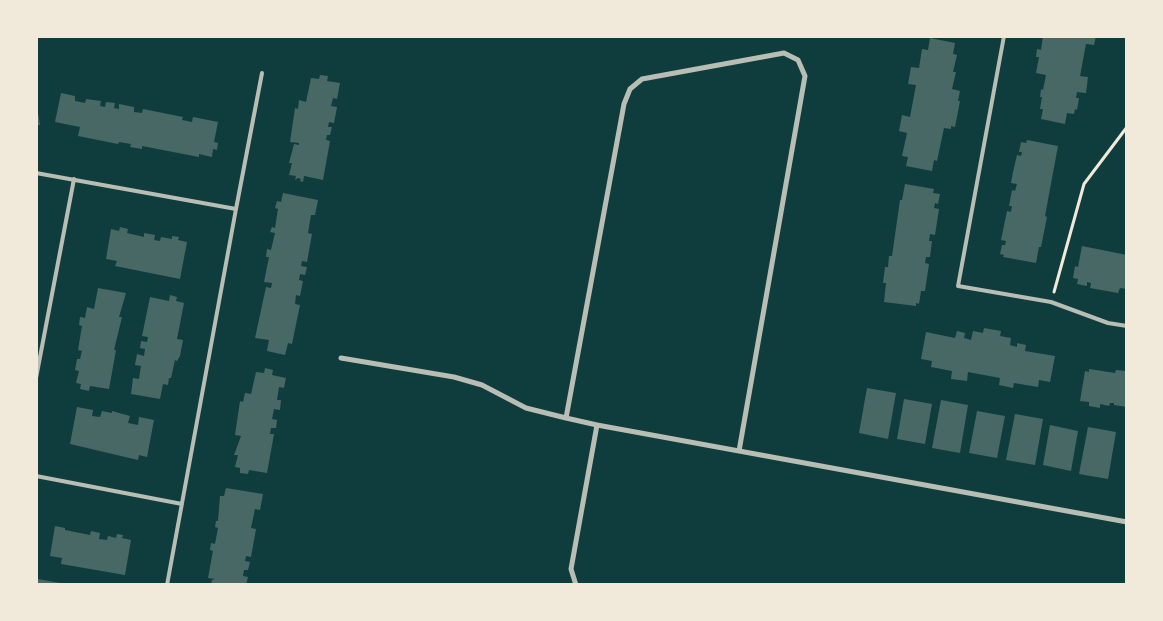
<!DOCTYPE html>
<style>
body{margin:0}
#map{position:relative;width:1163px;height:621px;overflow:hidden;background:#0f3d3e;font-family:"Nunito Sans",sans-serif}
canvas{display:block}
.frame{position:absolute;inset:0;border:38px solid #f1e9da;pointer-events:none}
</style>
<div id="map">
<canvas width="1163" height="621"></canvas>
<div class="frame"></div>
</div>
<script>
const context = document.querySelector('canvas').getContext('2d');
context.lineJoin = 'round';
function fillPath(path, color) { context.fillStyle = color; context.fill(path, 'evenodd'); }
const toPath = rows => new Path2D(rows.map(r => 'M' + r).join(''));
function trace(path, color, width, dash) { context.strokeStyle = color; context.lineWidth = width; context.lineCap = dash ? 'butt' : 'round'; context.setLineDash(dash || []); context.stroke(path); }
const building = toPath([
 [1043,36,1096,36,1094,45,1086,44,1080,76,1088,77,1086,93,1077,92,1076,98,1079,98,1077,110,1075,109,1074,114,1067,113,1065,124,1041,119,1043,109,1040,109,1042,97,1040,97,1041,89,1043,90,1046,75,1036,73,1039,57,1036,57,1037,49,1041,50],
 [930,38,955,43,953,54,957,55,953,72,956,72,952,89,960,91,958,101,960,101,955,127,951,126,951,129,944,128,937,161,934,160,932,171,906,166,908,157,902,156,907,133,899,131,902,115,910,117,916,85,908,84,911,67,919,68,922,49,928,50],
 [320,75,328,76,327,81,340,83,337,99,333,98,331,106,337,107,334,123,329,122,328,127,332,127,330,135,327,135,326,140,330,141,323,180,304,176,303,182,300,181,301,179,298,178,295,180,296,176,289,175,292,163,289,163,294,144,299,145,299,143,290,142,295,108,298,109,299,100,306,102,311,78,319,79],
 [61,93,75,96,75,101,85,103,86,99,101,101,100,106,105,107,106,102,115,103,114,108,119,109,119,104,134,107,134,112,142,113,143,109,183,117,182,120,192,122,193,117,218,122,214,142,218,143,217,150,213,149,212,157,199,154,199,157,142,146,142,149,130,147,131,144,119,142,118,144,78,136,80,127,55,122],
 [37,106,40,125,36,125,36,107],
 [1027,140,1058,146,1045,216,1047,217,1041,247,1039,247,1036,263,1003,257,1004,255,1000,254,1002,245,1005,245,1006,241,1001,240,1007,211,1011,212,1012,206,1009,206,1012,190,1015,191,1017,184,1011,183,1013,172,1017,155,1021,156,1022,152,1019,152,1021,142,1026,143],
 [905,184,934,189,933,193,940,194,938,204,935,203,934,208,939,209,935,235,930,234,929,241,932,241,930,257,926,257,925,263,929,264,925,291,921,291,919,304,916,303,916,306,884,302,886,283,883,283,885,267,888,267,889,256,892,256,900,200,902,200],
 [283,193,318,200,315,215,311,215,308,233,312,234,307,262,302,261,301,266,307,267,305,275,300,274,299,280,303,281,300,296,296,295,295,304,300,305,292,344,288,343,285,355,267,351,269,340,255,338,266,287,271,288,272,283,264,282,269,257,266,257,267,249,271,250,275,233,270,232,272,227,275,228,278,209,275,208,277,201,281,202],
 [120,227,128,229,127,233,144,237,144,233,155,235,154,240,160,241,161,237,172,239,172,236,179,237,178,240,187,242,180,279,115,266,117,261,106,259,111,229,119,231],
 [1082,246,1127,255,1127,289,1120,288,1118,293,1090,288,1091,283,1087,282,1087,286,1077,284,1078,279,1073,278,1075,266,1078,267],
 [98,288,126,293,119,317,122,317,114,350,116,350,109,389,90,386,89,391,80,389,81,384,76,383,79,371,75,370,77,359,80,359,82,351,78,350,82,326,79,325,80,317,85,318,87,307,94,309],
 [170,295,177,297,176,301,184,303,177,339,183,340,180,356,177,361,175,360,171,378,169,378,168,385,163,384,160,399,131,394,133,378,139,379,141,366,135,365,137,354,144,356,145,349,140,348,141,341,147,342,148,337,142,336,150,297,169,301],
 [984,328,1001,331,1000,336,1011,338,1010,345,1017,347,1017,343,1026,345,1025,351,1055,356,1050,382,1039,380,1038,387,1014,383,1013,388,999,385,1000,378,968,372,967,381,951,379,952,371,931,367,932,361,921,359,926,332,955,338,957,331,965,333,964,338,971,340,973,331,983,333],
 [265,368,273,370,272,375,286,378,284,388,279,387,277,400,281,400,280,410,274,409,272,419,277,420,276,428,271,428,270,434,274,434,267,473,249,470,248,474,240,473,240,468,235,467,238,455,234,455,241,436,235,435,240,401,243,402,245,393,251,394,256,372,264,373],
 [1089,369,1115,373,1116,370,1127,371,1127,407,1114,405,1114,403,1110,403,1109,406,1100,404,1100,408,1089,406,1089,402,1080,401,1085,371,1089,372],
 [867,388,896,393,888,439,859,433],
 [904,399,932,404,925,444,897,439],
 [941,400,968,405,960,453,932,448],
 [77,407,93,410,92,416,100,417,102,411,112,413,112,411,130,416,128,423,138,425,139,417,154,420,147,457,139,455,138,460,70,444],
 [977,411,1005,416,997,458,969,453],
 [1015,414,1043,419,1035,465,1006,460],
 [1050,425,1078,431,1071,471,1043,465],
 [1088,427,1116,432,1108,479,1079,474],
 [226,488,263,494,260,510,255,509,251,528,256,529,251,557,246,556,245,561,250,562,248,570,244,570,243,576,248,577,246,585,211,585,212,580,215,579,208,578,213,551,210,550,211,543,215,544,218,528,215,527,216,521,218,521,220,496,224,496],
 [55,526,65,528,65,530,90,535,91,531,100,533,99,539,107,540,108,536,116,538,117,534,123,535,122,538,131,540,125,575,61,564,62,558,50,556],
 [38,579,65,584,65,585,37,585]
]);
const path = toPath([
 [1054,292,1084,184,1127,127]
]);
const service = toPath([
 [1004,36,958,286,1051,302,1108,323,1127,326],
 [36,173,236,209,167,585],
 [236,209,262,73],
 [36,378,74,179],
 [36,476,182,504]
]);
const minor = toPath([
 [341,358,454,377,482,385,526,408,566,418],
 [597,425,566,418,624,104,630,89,642,79,784,53,798,60,805,76,739,451],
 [576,585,571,569,597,425,1127,522]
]);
fillPath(building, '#486865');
trace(path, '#f1e9da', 3);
trace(service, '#b8beb3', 4);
trace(minor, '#b8beb3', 5);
</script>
